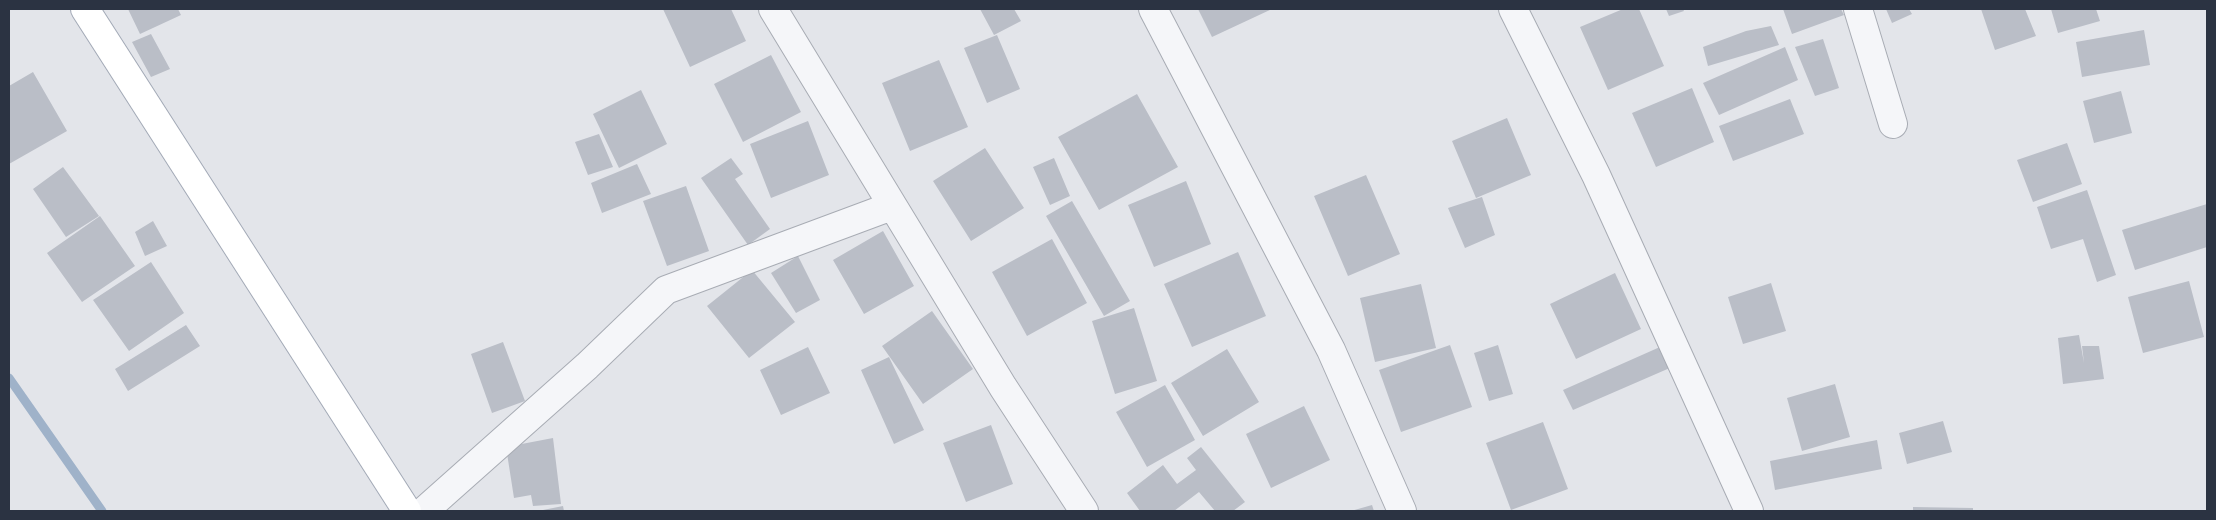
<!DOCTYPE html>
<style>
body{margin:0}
#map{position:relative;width:2216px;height:520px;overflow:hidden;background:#e3e5ea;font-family:Commissioner,sans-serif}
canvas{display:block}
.frame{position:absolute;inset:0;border:10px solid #2b3342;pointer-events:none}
</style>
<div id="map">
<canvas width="2216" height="520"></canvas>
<div class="frame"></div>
</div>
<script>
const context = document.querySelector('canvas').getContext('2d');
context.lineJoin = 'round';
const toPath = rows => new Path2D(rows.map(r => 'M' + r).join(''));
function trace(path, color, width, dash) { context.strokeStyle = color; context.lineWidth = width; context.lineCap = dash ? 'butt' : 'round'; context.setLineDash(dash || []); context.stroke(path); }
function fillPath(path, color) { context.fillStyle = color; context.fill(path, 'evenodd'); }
const stream = toPath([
 [9,378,102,511]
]);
const building = toPath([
 [128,9,178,9,181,15,140,34],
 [663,9,731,9,746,41,690,67],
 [980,9,1014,9,1021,21,994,35],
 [1198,9,1272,9,1212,37],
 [1623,9,1639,9,1664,66,1608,90,1580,27],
 [1666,9,1683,9,1684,11,1669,16],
 [1783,9,1841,9,1844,15,1792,34],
 [1886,9,1909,9,1912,14,1892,23],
 [1981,9,2025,9,2036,36,1995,50],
 [2051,9,2096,9,2100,21,2058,33],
 [1771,26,1779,45,1708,66,1703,47,1746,31],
 [2144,30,2150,65,2082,77,2076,42],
 [151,34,170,69,151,77,132,42],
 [997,35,1020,89,987,103,964,48],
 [1823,39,1839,88,1815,96,1795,47],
 [1785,47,1798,80,1719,115,1703,83],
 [771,55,801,112,743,142,714,84],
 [939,60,968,127,910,151,882,83],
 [33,72,67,131,9,164,9,86],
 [1692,88,1714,142,1656,167,1632,113],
 [641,90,667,144,619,168,593,114],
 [2121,91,2132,133,2094,143,2083,101],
 [1137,94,1178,167,1099,210,1058,137],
 [1790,99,1804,134,1733,161,1719,126],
 [1507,118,1531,175,1476,198,1452,141],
 [808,121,829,175,771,198,750,144],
 [599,134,613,167,588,175,575,142],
 [2067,143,2082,184,2033,202,2017,160],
 [985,148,1024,208,971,241,933,181],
 [731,158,743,174,735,179,770,229,748,245,701,178],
 [1054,158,1070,196,1050,205,1033,167],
 [637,164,651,194,602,213,591,183],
 [63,167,99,216,66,237,33,189],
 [1366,175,1400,254,1348,276,1314,196],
 [1186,181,1211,244,1154,267,1128,205],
 [686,186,709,251,667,266,643,201],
 [2087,190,2116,275,2097,282,2083,239,2051,249,2037,207],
 [1482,197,1495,235,1465,248,1448,208],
 [1072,201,1130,301,1104,316,1046,216],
 [2207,204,2207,247,2135,270,2122,230],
 [100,216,135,266,82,302,47,253],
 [153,221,167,246,145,256,135,232],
 [883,231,914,286,864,314,833,260],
 [1052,239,1087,303,1027,336,992,272],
 [1238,252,1266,316,1192,347,1164,284],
 [798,256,820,300,796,313,771,273],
 [151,262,184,313,129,351,93,300],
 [752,270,795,322,749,358,707,306],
 [1615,273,1641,329,1576,359,1550,304],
 [2189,281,2204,337,2143,353,2128,297],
 [1771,283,1786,331,1743,344,1728,297],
 [1421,284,1436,348,1375,362,1360,298],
 [1134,308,1157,381,1115,394,1092,321],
 [932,311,973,369,923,404,882,346],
 [186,325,200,346,128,391,115,369],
 [2079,335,2084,363,2082,346,2099,346,2104,379,2063,384,2058,338],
 [503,342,525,401,492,413,471,354],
 [1669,343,1679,364,1573,410,1563,390],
 [1450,345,1472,407,1401,432,1379,370],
 [1498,345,1513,394,1489,401,1474,353],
 [808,347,830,393,781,415,760,370],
 [1227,349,1259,402,1203,436,1171,383],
 [889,357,924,430,894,444,861,370],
 [1835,384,1850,437,1802,451,1787,398],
 [1165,385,1195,440,1147,467,1116,412],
 [1304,406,1330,460,1271,488,1246,434],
 [1943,421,1952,452,1907,464,1899,433],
 [1543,422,1568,489,1511,510,1486,443],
 [991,425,1013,484,966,502,943,443],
 [553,438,561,504,533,506,531,495,514,498,506,447],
 [1877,440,1882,469,1775,490,1770,461],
 [1201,447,1245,502,1233,511,1215,511,1199,492,1174,511,1140,511,1127,493,1163,465,1177,484,1196,470,1187,458],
 [1372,505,1374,511,1351,511],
 [563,506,564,511,543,511,543,510],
 [1913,507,1973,508,1973,511,1913,511]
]);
const minor = toPath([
 [773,9,1003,387,1084,511],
 [1153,9,1331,350,1402,511],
 [1513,9,1596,175,1749,511],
 [1858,9,1893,124],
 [424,511,587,366,666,290,892,206]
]);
const primary = toPath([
 [85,9,407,511]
]);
trace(stream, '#9fb2c9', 9);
fillPath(building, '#babec7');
trace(minor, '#a8acb4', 30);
trace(primary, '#a2a9b6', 30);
trace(minor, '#f5f6f9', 28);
trace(primary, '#fff', 28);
</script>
